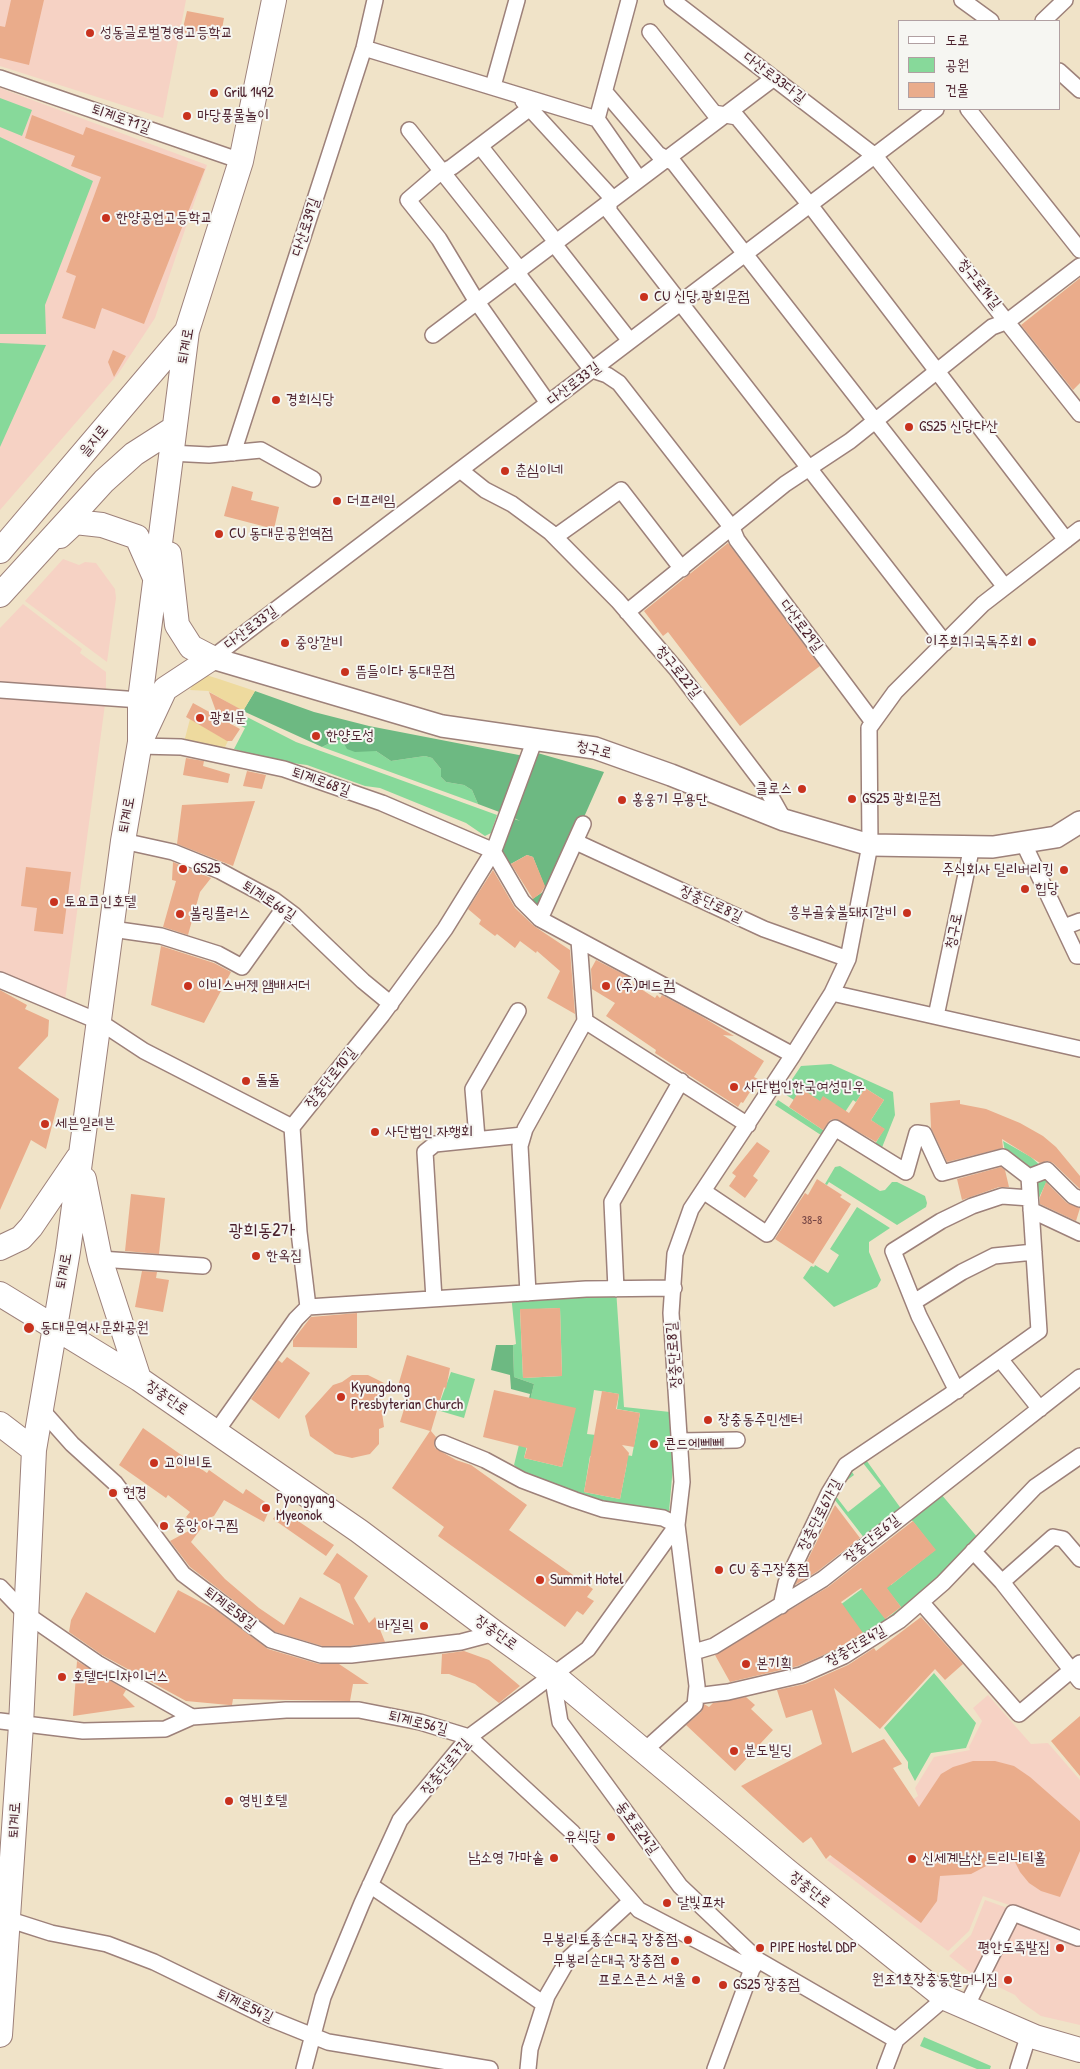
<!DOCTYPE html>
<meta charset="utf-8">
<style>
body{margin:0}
#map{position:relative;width:1080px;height:2069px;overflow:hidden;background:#f0e3c8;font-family:"Patrick Hand","Poor Story",sans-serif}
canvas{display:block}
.legend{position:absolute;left:898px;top:20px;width:162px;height:90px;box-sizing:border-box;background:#f6f6f2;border:1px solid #b1a0a2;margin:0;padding:6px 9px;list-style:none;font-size:15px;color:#4a1f2b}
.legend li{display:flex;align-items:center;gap:10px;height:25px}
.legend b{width:25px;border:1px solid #b1a0a2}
</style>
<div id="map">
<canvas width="1080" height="2069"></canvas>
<ul class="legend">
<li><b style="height:6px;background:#fff"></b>도로</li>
<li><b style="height:14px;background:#87d99a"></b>공원</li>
<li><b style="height:14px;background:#eaac8b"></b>건물</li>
</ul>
</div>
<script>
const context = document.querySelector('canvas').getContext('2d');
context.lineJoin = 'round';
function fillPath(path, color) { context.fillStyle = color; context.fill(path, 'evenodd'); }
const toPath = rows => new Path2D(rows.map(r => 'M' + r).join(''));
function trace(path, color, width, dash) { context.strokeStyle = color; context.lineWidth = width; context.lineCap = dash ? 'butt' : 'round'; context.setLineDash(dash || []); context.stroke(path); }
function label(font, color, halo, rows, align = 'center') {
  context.font = font + ' "Patrick Hand","Poor Story",sans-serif'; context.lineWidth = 4; context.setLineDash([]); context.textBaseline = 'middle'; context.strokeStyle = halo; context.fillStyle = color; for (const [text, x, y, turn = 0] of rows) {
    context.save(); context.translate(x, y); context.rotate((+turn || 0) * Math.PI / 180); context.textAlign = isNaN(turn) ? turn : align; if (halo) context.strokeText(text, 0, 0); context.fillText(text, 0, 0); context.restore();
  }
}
const built = toPath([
 [0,0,186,0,163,118,0,66],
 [0,88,207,165,155,318,118,374,0,510],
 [63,559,79,565,85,562,96,563,115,589,116,598,107,662,25,601],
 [23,604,82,649,80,653,106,672,106,697,65,1001,0,975,0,628],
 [988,1695,1031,1744,1048,1743,1080,1780,1080,1927,1079,1929,983,1896,969,1931,948,1951,827,1860,918,1796,915,1788,934,1757,970,1750,969,1747,982,1721,973,1708],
 [985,1900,1080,1934,1080,2025,1041,2016,1021,2002,1015,1995,972,1974,949,1956,971,1935]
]);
const green = toPath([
 [0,98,32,110,22,136,0,127],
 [0,137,93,181,45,305,46,334,0,334],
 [0,343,46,345,0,447],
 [245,716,296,742,497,815,491,833,485,836,466,823,380,788,365,786,307,765,277,761,234,749,245,728,239,725],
 [342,740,367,751,376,751,391,761,425,756,432,758,441,769,441,777,446,782,464,785,472,790,478,804,322,747,334,741],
 [831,1064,893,1092,895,1115,881,1150,874,1146,884,1129,871,1120,884,1100,865,1088,856,1102,853,1100,827,1139,775,1105,778,1100,826,1132,837,1115,801,1089,794,1100,783,1093,801,1066],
 [1003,1141,1031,1157,1044,1169,1032,1173,1006,1156],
 [840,1166,880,1191,885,1190,892,1182,897,1182,925,1196,927,1203,926,1207,897,1225,829,1182,827,1185,825,1184,835,1167],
 [1047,1172,1068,1194,1046,1183,1035,1206,1032,1177],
 [857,1207,890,1228,869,1242,869,1252,881,1280,877,1287,834,1307,803,1278,811,1266,814,1267,815,1265,828,1273,839,1255,830,1249],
 [616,1289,624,1407,670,1412,673,1466,669,1512,602,1503,527,1476,514,1465,534,1384,514,1377,513,1345,516,1344,511,1294],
 [560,1308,562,1376,523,1378,520,1310],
 [594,1390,619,1394,617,1409,640,1413,632,1456,595,1449,596,1435,587,1434],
 [538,1400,575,1409,562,1467,524,1458],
 [590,1456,627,1463,620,1499,584,1492],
 [451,1372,475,1379,464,1418,437,1410],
 [864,1457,902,1510,865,1539,831,1495,846,1469],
 [863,1463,881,1486,848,1512,835,1495,840,1491,838,1487,854,1475,852,1472],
 [941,1494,978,1538,908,1608,827,1658,809,1628,882,1574,891,1585,935,1550,911,1519],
 [878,1578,901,1607,886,1619,863,1590],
 [934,1673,976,1723,966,1748,931,1753,915,1781,908,1768,908,1762,884,1728],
 [924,2037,991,2066,990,2069,977,2069,920,2046]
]);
const forest = toPath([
 [255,691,314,712,369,726,524,756,502,813,478,804,472,790,464,785,446,782,441,777,441,769,432,758,425,756,391,761,376,751,355,752,347,749,342,740,334,741,322,747,243,711],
 [534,752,604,772,541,914,529,901,546,890,533,857,527,855,507,866,497,850,509,817,520,821,510,816],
 [496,1345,513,1345,514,1377,534,1384,519,1446,530,1394,511,1389,510,1375,491,1370]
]);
const sand = toPath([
 [206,675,219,679,255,691,243,711,208,691,190,690,196,678],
 [190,719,228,741,225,747,233,751,184,742]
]);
const building = toPath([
 [11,0,44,0,29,65,0,58,0,26,5,27],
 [187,11,224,18,220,40,182,32],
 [32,115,83,135,86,127,205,169,144,324,102,308,95,329,62,318,76,276,66,272,101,177,71,166,75,156,25,138],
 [1080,278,1080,383,1073,390,1021,325],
 [113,350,126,356,114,377,108,362],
 [232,486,253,492,251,500,279,507,274,529,224,516],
 [728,543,820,666,740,726,668,632,663,636,644,611],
 [209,692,242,710,217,714],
 [193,703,240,729,232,741,227,741,186,717],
 [186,758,204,761,203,766,230,774,228,783,183,775],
 [247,771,266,775,262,789,243,786],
 [255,801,233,866,177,844,182,805],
 [527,855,533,857,545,886,541,893,533,899,511,864],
 [173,862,211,878,200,892,188,935,163,927,176,881,172,880],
 [26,867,71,872,63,934,34,931,37,908,21,906],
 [493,870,515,908,534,926,570,950,575,1014,547,998,560,971,537,951,536,953,520,941,515,948,497,934,495,936,479,924,481,920,468,909],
 [161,946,214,963,231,972,204,1023,151,1005],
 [596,960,629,977,627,980,655,998,657,995,660,998,662,995,701,1016,734,1036,723,1035,764,1061,754,1077,758,1079,743,1103,741,1102,738,1107,655,1053,656,1050,606,1016,615,1003,592,989,591,969],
 [0,990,27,1005,25,1009,49,1020,48,1036,18,1068,59,1099,46,1149,31,1140,0,1210],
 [801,1088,820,1101,823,1096,849,1113,865,1088,884,1100,871,1120,885,1129,876,1142,836,1119,830,1120,823,1130,789,1107],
 [960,1100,960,1104,986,1109,1020,1123,1043,1136,1056,1147,1080,1176,1080,1189,1053,1163,1048,1161,1040,1163,1002,1139,1003,1148,947,1162,931,1128,930,1103],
 [757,1142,770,1151,753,1176,758,1180,745,1198,729,1186,736,1176,732,1173],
 [1001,1167,1005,1170,1009,1187,999,1187,962,1200,957,1179],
 [817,1179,842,1195,840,1197,851,1204,813,1264,775,1239,805,1193,808,1195],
 [1046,1182,1067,1203,1080,1208,1076,1221,1040,1204,1040,1197],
 [131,1194,165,1198,159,1254,125,1251],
 [142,1271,157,1272,156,1278,169,1280,163,1312,135,1307],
 [560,1308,562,1376,523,1378,520,1309],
 [357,1313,357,1348,293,1347,293,1340,311,1317],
 [407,1355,450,1368,446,1389,444,1387,431,1431,436,1437,434,1444,435,1448,456,1460,471,1465,527,1505,509,1530,593,1589,587,1597,594,1601,583,1615,577,1611,565,1627,438,1536,444,1527,392,1488,430,1431,400,1422,410,1390,398,1386],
 [287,1357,310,1373,279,1419,251,1399,278,1360,282,1363],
 [352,1375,368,1375,384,1383,380,1398,384,1427,379,1429,379,1444,370,1454,352,1458,335,1454,310,1436,305,1416,333,1385,342,1382],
 [494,1390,576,1408,562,1467,524,1458,527,1448,483,1437],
 [602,1391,619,1394,616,1409,640,1413,634,1447,622,1445,629,1453,620,1499,584,1492],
 [143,1428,207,1473,209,1470,243,1494,246,1489,271,1506,264,1522,224,1500,214,1516,209,1518,191,1542,225,1579,259,1608,284,1625,300,1597,354,1625,340,1584,323,1574,337,1553,368,1576,354,1598,369,1623,375,1617,385,1642,350,1646,322,1646,275,1632,190,1567,170,1541,198,1526,186,1517,190,1512,168,1495,166,1498,119,1465],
 [835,1505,860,1538,818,1571,795,1585],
 [280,1509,334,1545,326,1556,273,1519],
 [913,1521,936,1550,887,1588,901,1607,885,1619,861,1588,841,1602,863,1633,840,1648,798,1666,730,1682,715,1655,828,1587],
 [178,1590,216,1610,268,1649,319,1664,339,1664,369,1684,353,1684,350,1701,233,1699,232,1705,229,1705,186,1701,102,1655,69,1632,71,1620,86,1592,155,1633],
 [921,1617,963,1664,945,1680,935,1669,880,1729,834,1688,852,1753,884,1739,902,1764,893,1768,919,1807,941,1774,953,1767,973,1761,995,1761,1014,1766,1030,1777,1080,1821,1080,1851,1060,1897,1041,1891,1029,1883,1020,1872,1009,1850,992,1863,971,1874,940,1876,937,1901,921,1923,830,1855,826,1859,811,1837,803,1843,741,1786,822,1744,812,1710,786,1718,777,1690,805,1684,848,1665,874,1648,876,1651],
 [464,1651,489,1660,520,1686,499,1703,475,1684,449,1674,441,1674,442,1654],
 [77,1661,126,1690,123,1695,135,1707,73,1716],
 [746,1697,755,1705,751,1709,773,1730,735,1771,686,1725,701,1712,704,1704,709,1707,713,1703],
 [1080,1716,1080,1776,1051,1741]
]);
const street = toPath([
 [672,0,875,156,1080,414],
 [962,0,991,21],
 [1043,21,1065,0],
 [650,32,714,113,737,117,810,205,1066,540],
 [364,48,597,119,629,0],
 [1059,71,1080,90],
 [0,78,241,161],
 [493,86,517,0],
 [605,92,658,154,674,163,1005,587],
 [523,101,613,199],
 [530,108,452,167,437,175,408,200,439,239,477,302,548,403],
 [968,109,1080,250],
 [597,119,639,179],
 [409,130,517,266,521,278,592,370,607,375,619,383,732,528,737,540,873,722],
 [480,146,553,238,558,249,630,341],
 [609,202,609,211,945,643],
 [433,335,774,78],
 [170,453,209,455,261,450,313,479],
 [233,453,364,48,375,0],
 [460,470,485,490,512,504,550,532,618,601,677,670,765,786,784,820],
 [555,537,621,490,682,569],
 [627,612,785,484,850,441,992,327,1008,321,1080,266],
 [212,658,936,109],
 [0,690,140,700],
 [139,746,181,747,284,769,382,803,487,848,493,851,522,901,540,919],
 [583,824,540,919,793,1055],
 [123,841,173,852,220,871,274,900,294,915,363,981,391,1004],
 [576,842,764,929,848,959],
 [1023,842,1077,956,1080,956],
 [1064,927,1080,921],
 [112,929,161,936,218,954,242,967,284,908],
 [0,980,100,1022,144,1051,292,1127],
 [832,993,1080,1049],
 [936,1016,972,846],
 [585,1021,748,1125],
 [477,1138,473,1089,518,1011],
 [1029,1177,1047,1170,1073,1196,1080,1199],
 [703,1191,767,1234,835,1128,906,1172,917,1133,924,1134,942,1173,1003,1157,1029,1177,1039,1331,947,1397,846,1465,829,1493,786,1583,781,1606],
 [1031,1210,1080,1233],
 [100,1259,203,1266],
 [616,1289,612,1202,681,1081],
 [528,1293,520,1146,525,1129,585,1021,579,940],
 [434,1299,425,1152,435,1144,523,1135],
 [914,1302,962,1272,994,1256,1034,1252],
 [308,1307,299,1232,292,1127,382,1015,445,929,494,850,535,739],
 [308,1307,586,1289,674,1288],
 [1000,1359,1040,1409],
 [957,1391,919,1316,893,1251,941,1221,972,1206,1002,1196,1030,1198],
 [40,1408,72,1444,115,1483,183,1574,271,1640,321,1655,351,1655,461,1642,495,1633],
 [216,1432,296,1319,308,1307],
 [680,1441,737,1440],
 [443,1443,485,1460,522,1480,575,1500,602,1509,663,1518,677,1525],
 [973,1551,1002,1582,1080,1681],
 [1002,1582,1053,1537,1063,1539,1080,1559],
 [0,1587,26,1614,97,1663,192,1717,286,1710,359,1710,420,1722,469,1737,572,1832,639,1910,752,1969],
 [921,1602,1019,1714,1080,1663],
 [694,1652,714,1646,823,1579,1080,1377],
 [552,1674,560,1722,680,1886,758,1960,752,1969,715,2069],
 [696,1696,728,1692,801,1675,844,1656,899,1621,943,1583,1035,1487,1080,1456],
 [0,1721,83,1731,165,1729,192,1717],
 [645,1750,695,1705,697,1686,677,1525,682,1482,671,1313,675,1254,691,1209,793,1055,832,993,848,959,870,845,869,728,895,692,983,604,1080,529],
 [370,1885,544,2004],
 [1,1917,51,1933,107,1944,154,1962,271,2019,328,2042,490,2069],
 [758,1960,896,2040],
 [966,2007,1013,1913,1078,1938],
 [304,2069,323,1997,362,1903,400,1820,469,1737,588,1649,677,1525],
 [528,2069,530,2049,547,1996,569,1958,631,1901],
 [885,2069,896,2040,945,1998],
 [1018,2069,1029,2034]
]);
const secondary = toPath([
 [212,658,442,726,595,748,671,775,784,820,870,845,993,847,1056,837,1080,822]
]);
const primary = toPath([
 [60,536,75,522,102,525,137,537,156,580],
 [0,551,187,331],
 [0,595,104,481,134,454,173,429],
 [143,736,165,689,212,658,191,647,177,625,169,554],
 [84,1179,100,1259,139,1379],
 [0,1248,21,1238,31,1227,78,1158],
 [0,1294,139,1379,359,1531,495,1633,552,1674,787,1871,945,1998,1035,2037,1080,2050],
 [0,1424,34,1450],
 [0,2035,21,1725,34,1450,68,1251,123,841,140,742,140,700,187,331,241,161,274,0]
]);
const markers = [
 [90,33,5,"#c8321e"],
 [214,93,5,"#c8321e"],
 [187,116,5,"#c8321e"],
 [106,218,5,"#c8321e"],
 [644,297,5,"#c8321e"],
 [276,400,5,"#c8321e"],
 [909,427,5,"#c8321e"],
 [505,471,5,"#c8321e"],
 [337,501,5,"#c8321e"],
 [219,534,5,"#c8321e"],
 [1032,642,5,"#c8321e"],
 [285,643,5,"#c8321e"],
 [345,672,5,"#c8321e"],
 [200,718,5,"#c8321e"],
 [316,736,5,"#c8321e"],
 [802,789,5,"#c8321e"],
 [852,799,5,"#c8321e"],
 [622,800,5,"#c8321e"],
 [183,869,5,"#c8321e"],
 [1064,870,5,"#c8321e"],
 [1025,889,5,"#c8321e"],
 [54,902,5,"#c8321e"],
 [907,913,5,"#c8321e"],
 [180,914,5,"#c8321e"],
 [188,986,5,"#c8321e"],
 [606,986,5,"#c8321e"],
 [246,1081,5,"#c8321e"],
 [734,1087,5,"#c8321e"],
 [45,1124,5,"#c8321e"],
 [375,1132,5,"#c8321e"],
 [256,1256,5,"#c8321e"],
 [29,1328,6,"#c8321e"],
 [341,1397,5,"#c8321e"],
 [708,1420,5,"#c8321e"],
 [654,1444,5,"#c8321e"],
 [154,1463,5,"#c8321e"],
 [113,1493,5,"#c8321e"],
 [266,1508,5,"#c8321e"],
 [164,1526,5,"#c8321e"],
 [719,1570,5,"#c8321e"],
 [540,1580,5,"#c8321e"],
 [424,1626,5,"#c8321e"],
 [746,1664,5,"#c8321e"],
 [62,1677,5,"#c8321e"],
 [734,1751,5,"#c8321e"],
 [229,1801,5,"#c8321e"],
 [611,1837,5,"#c8321e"],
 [554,1858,5,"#c8321e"],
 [912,1859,5,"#c8321e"],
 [667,1903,5,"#c8321e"],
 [688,1940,5,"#c8321e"],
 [760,1948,5,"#c8321e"],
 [1060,1948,5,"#c8321e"],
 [675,1961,5,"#c8321e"],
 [696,1980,5,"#c8321e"],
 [1008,1980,5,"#c8321e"],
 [723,1985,5,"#c8321e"]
];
const numberNames = [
 ["38-8",812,1221]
];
const poiNames = [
 ["성동글로벌경영고등학교",100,33],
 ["Grill 1492",224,93],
 ["마당풍물놀이",197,116],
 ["한양공업고등학교",116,218],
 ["CU 신당 광희문점",654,297],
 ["경희식당",286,400],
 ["GS25 신당다산",919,427],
 ["춘심이네",515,471],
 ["더프레임",347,501],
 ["CU 동대문공원역점",229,534],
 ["이주희귀국독주회",1022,642,"right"],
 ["중앙갈비",295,643],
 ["뜸들이다 동대문점",355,672],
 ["광희문",210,718],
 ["한양도성",326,736],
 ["클로스",792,789,"right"],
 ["GS25 광희문점",862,799],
 ["홍웅기 무용단",632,800],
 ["GS25",193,869],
 ["주식회사 딜리버리킹",1054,870,"right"],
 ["힙당",1035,889],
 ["토요코인호텔",64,902],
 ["흥부골숯불돼지갈비",897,913,"right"],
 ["볼링플러스",190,914],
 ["이비스버젯 앰배서더",198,986],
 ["(주)메드컴",616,986],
 ["돌돌",256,1081],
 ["사단법인한국여성민우",744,1087],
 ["세븐일레븐",55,1124],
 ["사단법인 자행회",385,1132],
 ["한옥집",266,1256],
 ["동대문역사문화공원",40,1328],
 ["Kyungdong",351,1388],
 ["Presbyterian Church",351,1405],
 ["장충동주민센터",718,1420],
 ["콘드에뻬뻬",664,1444],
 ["고이비토",164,1463],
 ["현경",123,1493],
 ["Pyongyang",276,1499],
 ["Myeonok",276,1516],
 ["중앙 아구찜",174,1526],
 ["CU 중구장충점",729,1570],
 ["Summit Hotel",550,1580],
 ["바질릭",414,1626,"right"],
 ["본기획",756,1664],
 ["호텔더디자이너스",72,1677],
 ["분도빌딩",744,1751],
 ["영빈호텔",239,1801],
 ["유식당",601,1837,"right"],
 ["남소영 가마솥",544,1858,"right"],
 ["신세계남산 트리니티홀",922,1859],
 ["달빛포차",677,1903],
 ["무봉리토종순대국 장충점",678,1940,"right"],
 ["PIPE Hostel DDP",770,1948],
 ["평안도족발집",1050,1948,"right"],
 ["무봉리순대국 장충점",665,1961,"right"],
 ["프로스콘스 서울",686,1980,"right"],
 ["원조1호장충동할머니집",998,1980,"right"],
 ["GS25 장충점",733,1985]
];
const streetNames = [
 ["다산로33다길",774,78,37],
 ["퇴계로71길",121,119,19],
 ["다산로39길",306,227,-72],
 ["청구로14길",979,284,51],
 ["퇴계로",186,346,-80],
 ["다산로33길",574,384,-37],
 ["을지로",94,441,-51],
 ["다산로29길",801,626,53],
 ["다산로33길",251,628,-37],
 ["청구로22길",678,672,51],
 ["청구로",594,750,14],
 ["퇴계로68길",321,782,19],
 ["퇴계로",127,815,-80],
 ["퇴계로66길",269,901,33],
 ["장충단로8길",711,904,25],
 ["청구로",954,931,-78],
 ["장충단로10길",331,1078,-51],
 ["퇴계로",64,1271,-80],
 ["장충단로8길",674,1355,-94],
 ["장충단로",167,1398,35],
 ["장충단로6가길",820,1515,-63],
 ["장충단로6길",872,1539,-39],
 ["퇴계로58길",230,1609,37],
 ["장충단로",496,1633,36],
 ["장충단로4길",856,1646,-30],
 ["퇴계로56길",418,1723,14],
 ["장충단로7길",446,1767,-50],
 ["퇴계로",15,1820,-87],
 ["동호로24길",637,1828,54],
 ["장충단로",810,1890,39],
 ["퇴계로54길",245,2006,25]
];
const quarterNames = [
 ["광희동2가",262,1231]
];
fillPath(built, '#f6d2c4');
fillPath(green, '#87d99a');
fillPath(forest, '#6db982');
fillPath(sand, '#eeda9e');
fillPath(building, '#eaac8b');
trace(street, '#9d817a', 18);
trace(secondary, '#9d817a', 24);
trace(primary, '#9d817a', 26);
trace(street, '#fff', 15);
trace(secondary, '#fff', 21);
trace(primary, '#fff', 24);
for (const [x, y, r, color] of markers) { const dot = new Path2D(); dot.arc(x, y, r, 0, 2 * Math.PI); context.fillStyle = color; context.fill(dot); trace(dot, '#f6f6f2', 2); }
label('12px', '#724243', null, numberNames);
label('15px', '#4a1f2b', '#f6f6f2', poiNames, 'left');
label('15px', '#4a1f2b', '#f6f6f2', streetNames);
label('18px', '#4a1f2b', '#f6f6f2', quarterNames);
</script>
